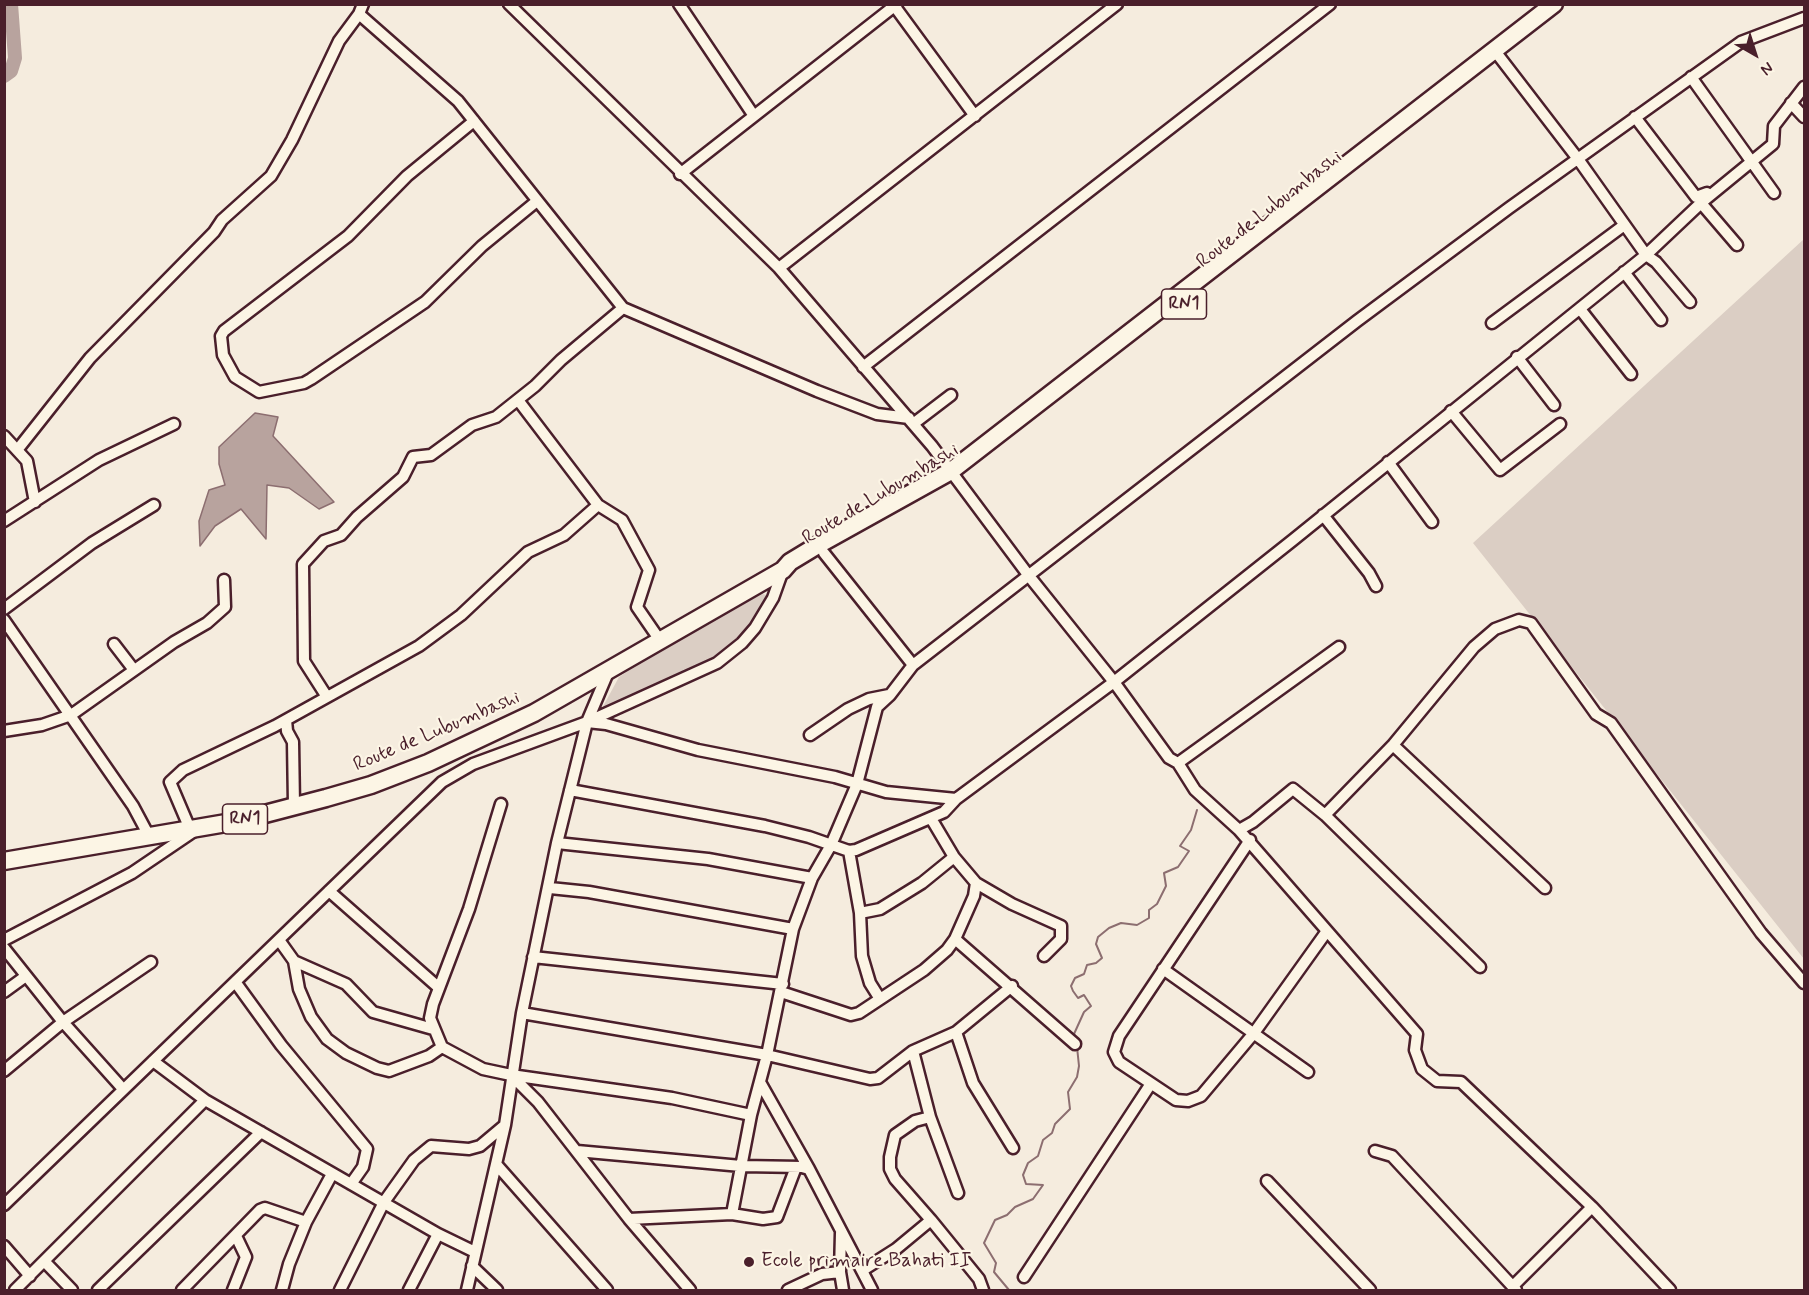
<!DOCTYPE html>
<style>
body{margin:0}
#map{position:relative;width:1809px;height:1295px;overflow:hidden;background:#f5ecde;font-family:Mynerve,sans-serif}
canvas{display:block}
.frame{position:absolute;inset:0;border:6px solid #4a1f2b;pointer-events:none}
.north{position:absolute;left:1725px;top:24px;width:60px;height:60px;-webkit-text-stroke:4px #fcf5e5;paint-order:stroke;rotate:141deg;font-size:16px;font-weight:700;line-height:24px;text-align:center;color:#4a1f2b}
.north::after{content:'';display:block;margin:auto;width:21px;height:27px;background:#4a1f2b;clip-path:polygon(50% 0,100% 100%,50% 72%,0 100%)}
</style>
<div id="map">
<canvas width="1809" height="1295"></canvas>
<div class="frame"></div>
<div class="north">N</div>
</div>
<script>
const context = document.querySelector('canvas').getContext('2d');
context.lineJoin = 'round';
function fillPath(path, color) { context.fillStyle = color; context.fill(path, 'evenodd'); }
const toPath = rows => new Path2D(rows.map(r => 'M' + r).join(''));
function trace(path, color, width, dash) { context.strokeStyle = color; context.lineWidth = width; context.lineCap = dash ? 'butt' : 'round'; context.setLineDash(dash || []); context.stroke(path); }
function label(font, color, halo, rows, align = 'center') {
  context.font = font + ' Mynerve,sans-serif'; context.lineWidth = 4.5; context.setLineDash([]); context.textBaseline = 'middle'; context.strokeStyle = halo; context.fillStyle = color; for (const [text, x, y, turn = 0] of rows) {
    context.save(); context.translate(x, y); context.rotate((+turn || 0) * Math.PI / 180); context.textAlign = isNaN(turn) ? turn : align; if (halo) context.strokeText(text, 0, 0); context.fillText(text, 0, 0); context.restore();
  }
}
const green = toPath([
 [1804,239,1804,959,1473,543],
 [763,594,770,596,751,630,715,662,600,712,619,677,701,623]
]);
const water = toPath([
 [255,413,278,417,273,436,334,502,319,509,289,488,267,485,266,539,241,509,215,526,200,546,199,521,209,490,225,485,219,464,219,447,255,413]
]);
const stream = toPath([
 [1076,1039,1074,1034,1084,1012,1091,1006,1084,995,1078,998,1073,991,1071,986,1075,978,1084,974,1087,965,1096,963,1102,958,1096,944,1098,937,1109,928,1121,923,1137,925,1149,918,1149,910,1157,904,1166,886,1164,873,1178,867,1189,851,1180,846,1191,830,1197,810],
 [1009,1290,994,1272,996,1263,984,1243,995,1220,1007,1215,1015,1207,1033,1199,1043,1185,1026,1184,1023,1175,1028,1163,1038,1156,1043,1140,1052,1133,1055,1124,1070,1109,1068,1092,1077,1077,1079,1066,1077,1047]
]);
const river = toPath([
 [4,76,11,71,15,58,11,4]
]);
const minor = toPath([
 [509,4,779,268,932,446,1029,576,1114,682,1169,758,1178,763,1195,790,1239,830,1253,822,1293,789,1325,815,1393,745,1474,647,1495,629,1519,620,1531,623,1596,714,1611,723,1761,933,1804,983],
 [679,4,754,116],
 [893,4,975,116],
 [359,14,458,101,623,308,817,391,877,414,909,418],
 [1691,77,1774,193],
 [1791,103,1804,117],
 [1635,117,1696,197,1707,193],
 [474,121,407,176,348,236,224,331,221,336,223,355,235,377,259,392,304,383,311,379,425,302,482,246,537,201],
 [680,174,897,4],
 [1701,203,1737,245],
 [779,268,1117,4],
 [1624,272,1661,320],
 [1690,302,1656,262,1646,255,1701,203,1773,144,1774,126,1804,87],
 [1580,309,1631,374],
 [1492,323,1623,226],
 [1517,357,1554,405],
 [863,367,1330,4],
 [518,400,598,505],
 [1451,411,1500,470,1560,424],
 [913,424,951,395],
 [4,436,27,461,35,502],
 [18,449,90,358,214,232,222,220,271,176,292,140,339,41,359,14,363,4],
 [1388,462,1432,522],
 [1323,515,1369,573,1376,586],
 [4,521,99,460,174,424],
 [824,553,913,665],
 [4,609,92,543,154,505],
 [4,620,133,806,149,836],
 [114,644,134,670],
 [327,697,304,661,303,564,324,541,341,535,357,517,403,477,413,457,431,455,472,425,496,417,535,386,561,360,623,308],
 [286,720,287,731,293,742,294,805],
 [587,722,606,724,698,750,835,777,886,792,956,799],
 [4,731,42,725,71,715,174,642,207,623,225,607,224,580],
 [810,735,848,709,869,699,889,695],
 [1393,745,1545,888],
 [1178,763,1339,647],
 [570,790,765,826,809,837,849,851,856,850,944,812,956,799,1114,682,1293,540,1646,255,1578,159,1495,51],
 [501,804,469,909,433,1004,430,1018,442,1047,483,1069,511,1075,672,1098,751,1115],
 [1325,815,1480,967],
 [190,829,170,782,183,770,275,726,419,646,461,615,528,552,564,535,598,505,622,520,649,570,637,607,659,639],
 [1239,830,1417,1034,1415,1050,1422,1069,1437,1081,1461,1082,1592,1207,1670,1290],
 [1250,840,1119,1036,1114,1052,1119,1062,1176,1100,1188,1101,1201,1096,1254,1033,1327,931],
 [557,843,708,859,812,878],
 [849,851,860,913,862,956,870,983,880,999],
 [976,883,1012,904,1061,926,1061,939,1044,956],
 [550,888,589,892,793,929],
 [329,891,438,987],
 [860,913,880,909,922,883,954,857,932,820],
 [955,939,1075,1044],
 [4,940,132,873,194,831],
 [279,940,294,961,346,984,373,1012,433,1029],
 [4,948,63,1022,123,1089],
 [533,957,783,984],
 [294,961,299,989,311,1017,327,1039,346,1053,377,1068,389,1071,429,1056,442,1047],
 [1163,969,1308,1072],
 [236,983,281,1045,367,1149,363,1167,351,1184],
 [4,992,26,976],
 [781,992,851,1015,859,1013,924,970,947,950,955,939,974,896,976,883,954,857],
 [522,1013,767,1055,870,1079,878,1078,913,1051,956,1032,1012,986],
 [956,1032,973,1083,1013,1148],
 [913,1051,930,1117,958,1193],
 [153,1061,205,1100,438,1234,475,1252],
 [4,1071,63,1022,151,962],
 [511,1075,538,1102,629,1219,690,1290],
 [761,1084,809,1169],
 [930,1117,915,1121,895,1135,890,1157,890,1169,895,1179,931,1220],
 [577,1151,741,1166,802,1167,809,1169,872,1290],
 [1375,1151,1392,1156,1516,1290],
 [496,1164,607,1290],
 [1267,1181,1370,1290],
 [4,1205,442,782,473,764,587,722,717,663,742,643,755,628,773,598,783,570],
 [732,1214,751,1115,767,1055,793,929,812,878,831,845,857,784,877,707,890,695,913,665,1357,321,1509,208,1741,42,1804,18],
 [629,1219,732,1214,763,1219,777,1217,796,1167],
 [841,1233,840,1272,843,1290],
 [4,1246,30,1276],
 [45,1262,72,1290],
 [472,1266,497,1290],
 [863,1270,896,1249,931,1220,979,1279,983,1290],
 [1024,1277,1150,1085],
 [1513,1286,1592,1207],
 [15,1290,205,1100],
 [98,1290,261,1132],
 [182,1290,260,1210,265,1208,306,1222],
 [233,1290,246,1257,236,1236],
 [282,1290,289,1264,306,1222,332,1174],
 [340,1290,384,1202,414,1160,431,1146,469,1149,480,1146,505,1125],
 [409,1290,438,1234],
 [467,1290,505,1125,522,1013,557,843,587,722,609,670],
 [788,1290,822,1274,840,1272]
]);
const highway = toPath([
 [4,861,238,821,326,798,371,785,428,763,534,713,783,570,790,562,818,545,951,471,1554,4]
]);
const markers = [
 [749,1262,6,"#4a1f2b"]
];
const shields = [
 [1184,304,45],
 [245,819,45]
];
const shieldNames = [
 ["RN1",1184,304],
 ["RN1",245,819]
];
const streetNames = [
 ["Route de Lubumbashi",1270,210,-38],
 ["Route de Lubumbashi",881,495,-31],
 ["Route de Lubumbashi",437,732,-23]
];
const poiNames = [
 ["Ecole primaire Bahati II",761,1262]
];
fillPath(green, '#dbcec4');
fillPath(water, '#b8a39e');
trace(water, '#8c6e70', 1.5);
trace(stream, '#8c6e70', 2);
trace(river, '#b8a39e', 14);
trace(minor, '#4a1f2b', 15);
trace(highway, '#4a1f2b', 21);
trace(minor, '#fcf5e5', 10);
trace(highway, '#fcf5e5', 16);
for (const [x, y, r, color] of markers) { const dot = new Path2D(); dot.arc(x, y, r, 0, 2 * Math.PI); context.fillStyle = color; context.fill(dot); trace(dot, '#fcf5e5', 2); }
for (const [x, y, w] of shields) { const box = new Path2D(); box.roundRect(x - w / 2, y - 15, w, 30, 4.5); context.fillStyle = '#fcf5e5'; context.fill(box); trace(box, '#4a1f2b', 1.5); }
label('bold 18px', '#4a1f2b', null, shieldNames);
label('20px', '#4a1f2b', '#fcf5e5', streetNames);
label('20px', '#4a1f2b', '#fcf5e5', poiNames, 'left');
</script>
